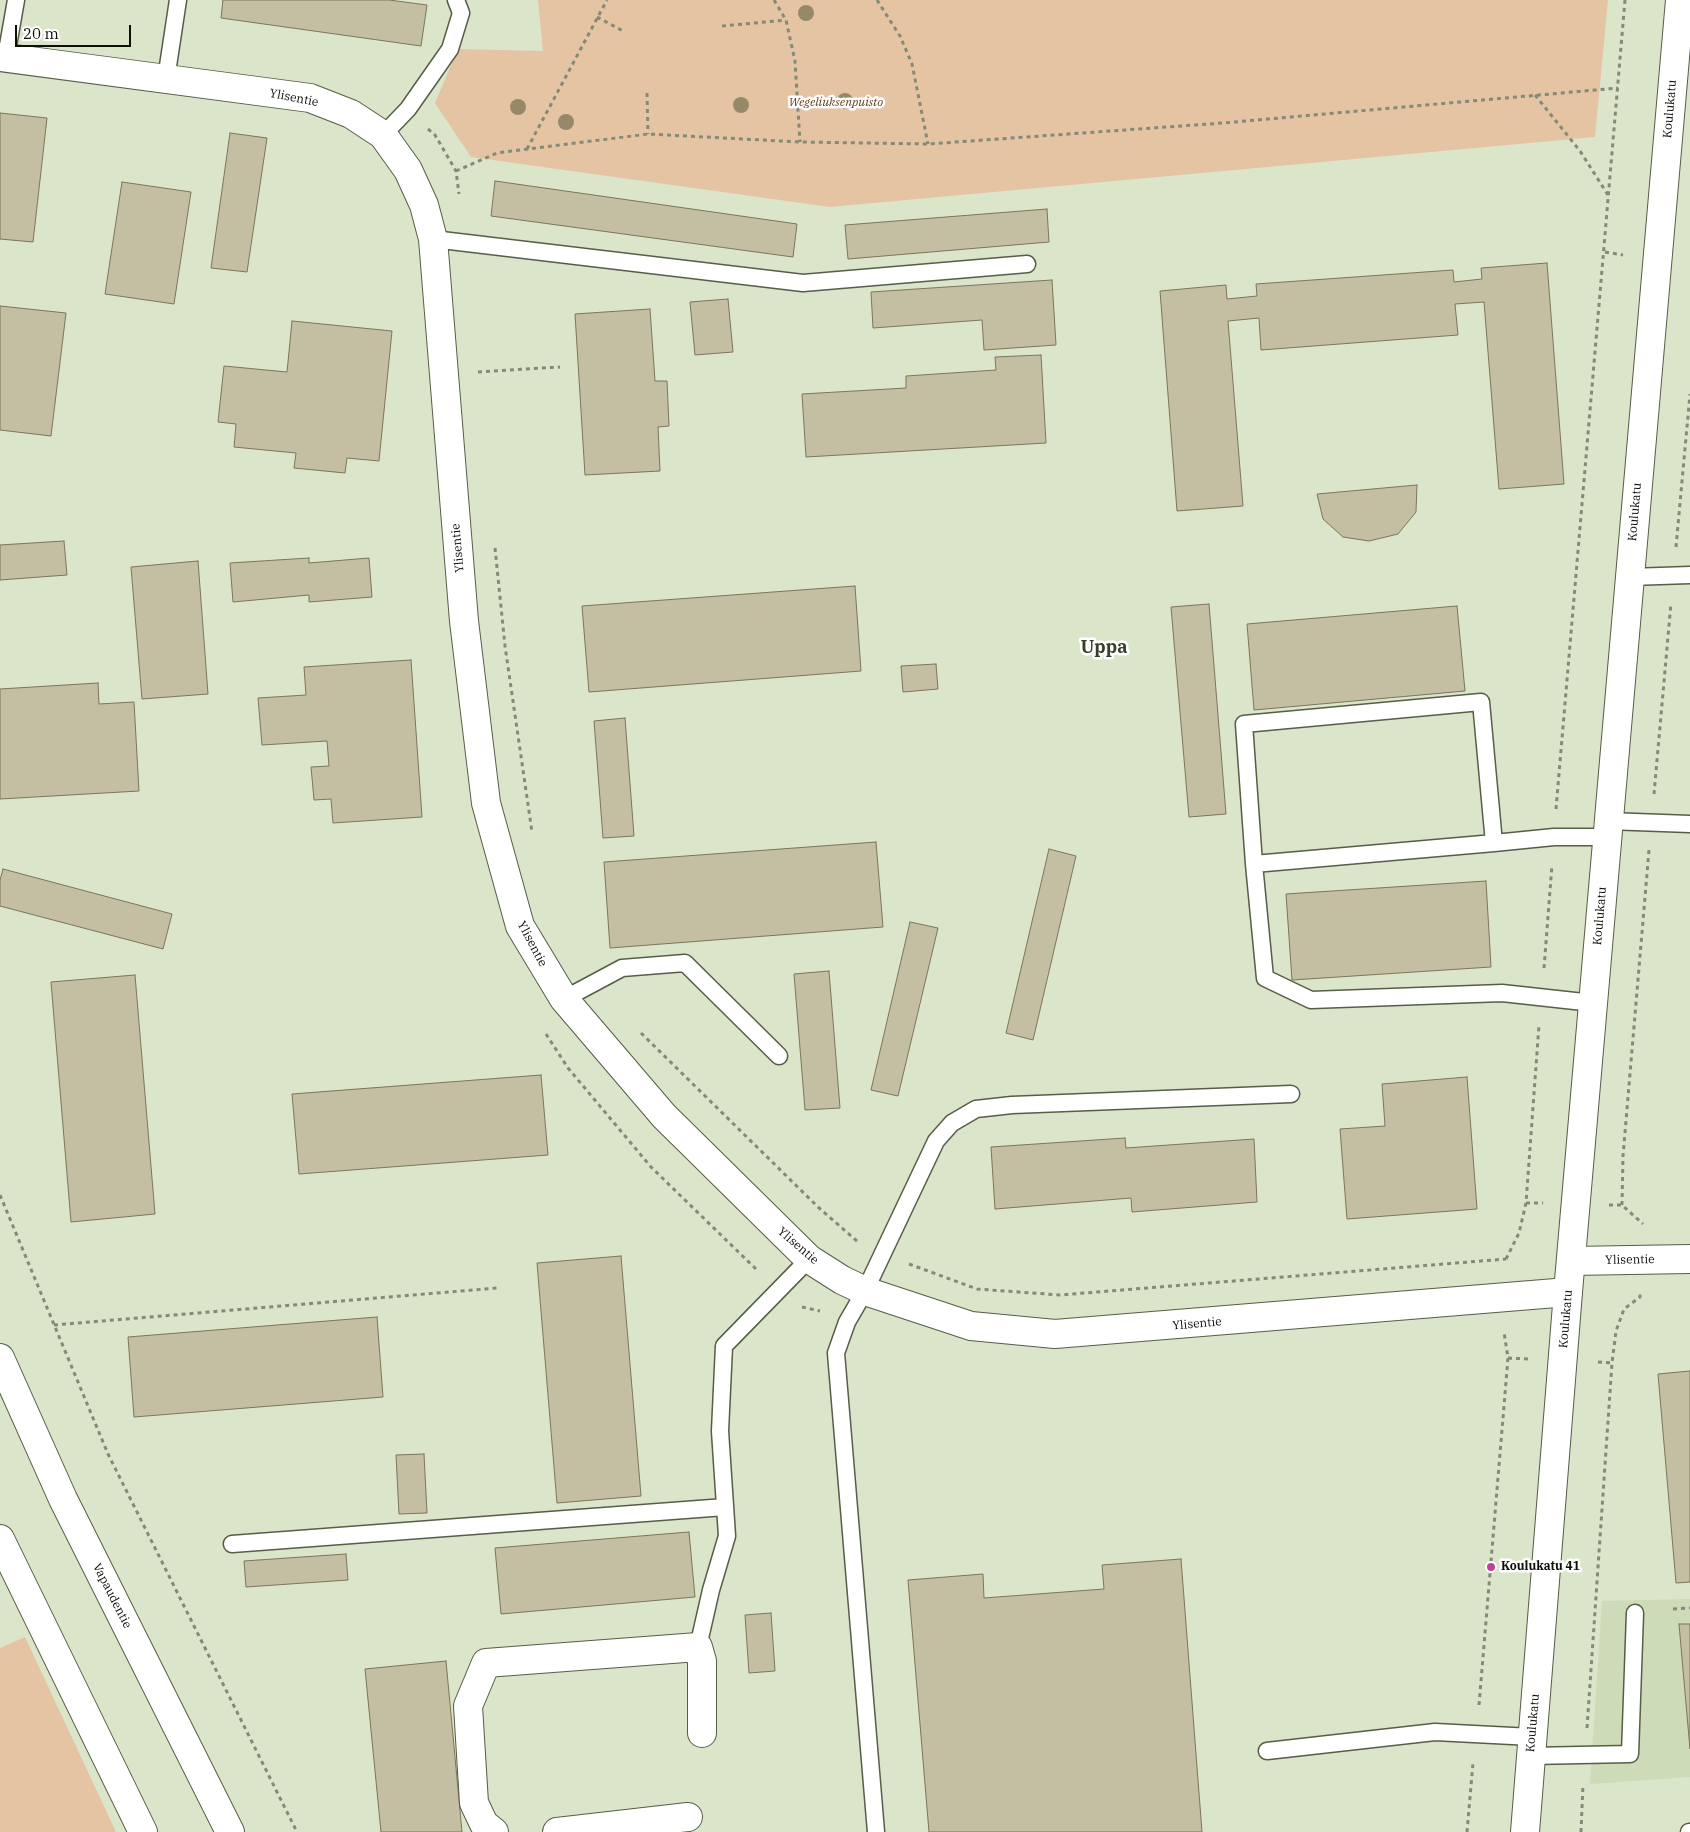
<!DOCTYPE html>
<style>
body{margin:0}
#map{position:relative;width:1690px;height:1832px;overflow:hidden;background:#dae5ca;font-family:"IBM Plex Serif",serif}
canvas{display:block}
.scale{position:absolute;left:15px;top:25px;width:116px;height:22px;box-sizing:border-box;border:2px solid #0c1007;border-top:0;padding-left:6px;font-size:15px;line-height:18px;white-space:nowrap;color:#0c1007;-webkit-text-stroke:4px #fff;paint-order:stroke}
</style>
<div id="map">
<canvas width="1690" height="1832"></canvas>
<div class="scale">20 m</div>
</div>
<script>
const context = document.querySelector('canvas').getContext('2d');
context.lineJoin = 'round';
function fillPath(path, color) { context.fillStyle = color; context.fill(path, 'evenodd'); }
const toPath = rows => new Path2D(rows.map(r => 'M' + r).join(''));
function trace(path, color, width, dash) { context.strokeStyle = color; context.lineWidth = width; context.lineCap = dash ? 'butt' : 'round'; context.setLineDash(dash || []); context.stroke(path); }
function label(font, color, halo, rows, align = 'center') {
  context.font = font + ' "IBM Plex Serif",serif'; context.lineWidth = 5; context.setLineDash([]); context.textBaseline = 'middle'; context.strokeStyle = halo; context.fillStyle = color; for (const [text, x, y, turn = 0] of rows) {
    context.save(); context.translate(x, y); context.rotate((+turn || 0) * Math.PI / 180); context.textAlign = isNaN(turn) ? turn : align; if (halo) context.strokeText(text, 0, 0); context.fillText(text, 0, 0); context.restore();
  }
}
const built = toPath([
 [1690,1599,1690,1777,1590,1784,1602,1601]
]);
const green = toPath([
 [538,0,1608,0,1595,137,830,207,471,157,435,103,458,49,543,51],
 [25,1637,116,1832,0,1832,0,1648]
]);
const building = toPath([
 [223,0,389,0,427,5,421,46,221,18,223,0],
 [0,113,47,118,33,242,0,239,0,113],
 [230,133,267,138,247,272,211,268,230,133],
 [495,181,797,224,793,257,491,216,495,181],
 [122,182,191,192,174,304,105,294,122,182],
 [1047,209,1049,242,848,259,845,225,1047,209],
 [1547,263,1564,484,1499,489,1484,302,1455,304,1458,335,1261,350,1259,318,1228,321,1243,506,1177,511,1160,291,1226,285,1227,299,1257,296,1256,284,1453,270,1454,282,1482,279,1481,268,1547,263],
 [1052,280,1056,345,984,350,982,320,873,328,871,292,1052,280],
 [728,299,733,352,695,355,690,302,728,299],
 [0,306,66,313,51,436,0,430,0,306],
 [650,309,655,381,667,381,669,426,658,427,660,471,585,475,575,314,650,309],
 [292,321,392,331,379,461,347,458,345,473,294,468,296,453,234,447,236,424,218,422,224,366,287,372,292,321],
 [1041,355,1046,443,806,457,802,394,906,388,906,376,996,370,995,357,1041,355],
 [1417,485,1416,512,1398,534,1369,541,1343,537,1323,519,1317,494,1417,485],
 [64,541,67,575,0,580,0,545,64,541],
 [309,558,309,563,369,558,372,597,309,602,309,595,233,602,230,563,309,558],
 [198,561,208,694,142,699,131,567,198,561],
 [855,586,861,671,589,692,582,606,855,586],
 [1209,604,1226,814,1189,817,1171,607,1209,604],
 [1457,606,1465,691,1254,710,1247,624,1457,606],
 [411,660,422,817,333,823,331,799,314,800,311,767,329,766,327,741,262,745,258,698,306,695,304,667,411,660],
 [936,664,938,689,903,692,901,666,936,664],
 [98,683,99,704,134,702,139,791,0,799,0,689,98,683],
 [625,718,634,836,603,838,594,721,625,718],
 [876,842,883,927,610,948,604,862,876,842],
 [1049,849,1076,856,1033,1040,1006,1033,1049,849],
 [3,869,172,914,163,949,0,906,0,880,3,869],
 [1486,881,1491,967,1292,980,1286,894,1486,881],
 [910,922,938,928,898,1096,871,1090,910,922],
 [829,971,840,1108,805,1110,794,974,829,971],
 [135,975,155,1214,71,1222,51,982,135,975],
 [541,1075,548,1155,299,1174,292,1094,541,1075],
 [1467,1077,1477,1209,1347,1219,1340,1129,1385,1126,1382,1084,1467,1077],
 [1125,1138,1126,1148,1254,1139,1257,1202,1132,1212,1131,1198,995,1209,991,1147,1125,1138],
 [621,1256,641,1496,557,1503,537,1263,621,1256],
 [377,1317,383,1397,134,1417,128,1337,377,1317],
 [1690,1371,1690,1582,1676,1583,1658,1374,1690,1371],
 [424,1454,427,1513,399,1514,396,1455,424,1454],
 [689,1532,695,1597,501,1614,495,1548,689,1532],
 [346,1554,348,1580,246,1587,244,1561,346,1554],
 [1181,1559,1202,1832,929,1832,908,1580,983,1574,984,1598,1104,1589,1102,1565,1181,1559],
 [771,1613,775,1671,749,1673,745,1615,771,1613],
 [1679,1624,1690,1624,1690,1749,1679,1624],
 [446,1661,462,1832,381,1832,365,1669,446,1661]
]);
const path = toPath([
 [774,0,786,20,795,61,800,142],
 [877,0,900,36,912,64,928,144],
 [597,17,623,31],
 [722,26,786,20],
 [647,93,648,134],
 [1535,95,1580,151,1608,195],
 [428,129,435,135,456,171,459,194],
 [527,149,607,0],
 [456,171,497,153,648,134,800,142,928,144,1223,123,1618,88],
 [1605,252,1623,255],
 [478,372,560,367],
 [1676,547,1690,394],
 [495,548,505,646,532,832],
 [1654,794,1671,603],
 [1556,809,1625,0],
 [1544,968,1552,865],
 [641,1033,818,1207,858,1242],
 [546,1034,568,1068,651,1167,758,1271],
 [0,1195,108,1454,297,1832],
 [1526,1203,1543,1203],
 [1609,1205,1622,1205,1643,1224],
 [1622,1205,1623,1156,1649,850],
 [1506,1259,1519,1233,1526,1203,1539,1025],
 [909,1264,977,1289,1060,1295,1506,1259],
 [802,1307,820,1311],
 [54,1325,497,1288],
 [1508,1358,1529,1359],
 [1598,1362,1612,1363],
 [1673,1609,1690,1608],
 [1479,1705,1508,1358,1504,1332],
 [1587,1728,1612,1363,1616,1331,1624,1309,1640,1297,1640,1294],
 [1467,1832,1473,1763],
 [1581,1832,1583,1784]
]);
const lane = toPath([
 [6,57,16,0],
 [166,79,178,0],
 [383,135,408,109,450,49,461,13,456,0],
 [433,239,803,283,1027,264],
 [1630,577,1690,575],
 [1608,821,1690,824],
 [1494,843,1481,702,1244,724,1254,864,1494,843,1554,837,1607,837],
 [1254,864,1265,978,1311,1000,1502,993,1593,1003],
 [564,999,622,968,685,963,779,1056],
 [232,1544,725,1507],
 [698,1647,711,1590,727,1536,720,1431,724,1346,809,1259],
 [1267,1751,1435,1732,1532,1737],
 [1530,1756,1630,1754,1635,1613],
 [876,1832,836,1353,847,1322,865,1291,936,1141,952,1123,976,1109,1012,1105,1291,1094],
 [1689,1832,1690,1832]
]);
const street = toPath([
 [0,57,310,98,351,114,383,135,408,170,424,205,433,239,464,621,486,803,520,926,564,999,664,1116,809,1259,842,1280,865,1291,971,1326,1055,1334,1568,1292],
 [1571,1261,1690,1259],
 [494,1832,484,1824,474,1803,468,1706,486,1663,698,1647,702,1661,702,1733],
 [557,1832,688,1817]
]);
const secondary = toPath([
 [1525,1832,1568,1292,1680,0]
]);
const primary = toPath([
 [0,1358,63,1499,230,1832],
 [0,1539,143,1832]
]);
const trees = [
 [806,13],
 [845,101],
 [741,105],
 [518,107],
 [566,122]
];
const markers = [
 [1491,1567,5,"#ba449c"]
];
const streetNames = [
 ["Ylisentie",294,98,11],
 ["Koulukatu",1670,109,-85],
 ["Koulukatu",1635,512,-85],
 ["Ylisentie",458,548,-95],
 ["Koulukatu",1600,916,-85],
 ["Ylisentie",532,944,62],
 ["Ylisentie",798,1246,41],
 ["Ylisentie",1630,1260,-1],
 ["Koulukatu",1566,1319,-85],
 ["Ylisentie",1197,1324,-5],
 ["Vapaudentie",112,1596,63],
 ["Koulukatu",1533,1723,-85]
];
const parkNames = [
 ["Wegeliuksenpuisto",836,103]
];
const poiNames = [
 ["Koulukatu 41",1501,1567]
];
const districtNames = [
 ["Uppa",1104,648]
];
fillPath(built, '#cddbb8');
fillPath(green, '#e5c4a4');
fillPath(building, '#c4bea2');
trace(building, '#7b755b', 1);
trace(lane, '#555e46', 19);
trace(street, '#555e46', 30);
trace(secondary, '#555e46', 30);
trace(primary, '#555e46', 30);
trace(path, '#838b78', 3, [4, 4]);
trace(lane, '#fff', 16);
trace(street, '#fff', 28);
trace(secondary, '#fff', 28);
trace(primary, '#fff', 28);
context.fillStyle = '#968969';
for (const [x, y] of trees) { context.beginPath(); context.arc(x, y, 8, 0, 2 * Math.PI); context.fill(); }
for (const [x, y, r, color] of markers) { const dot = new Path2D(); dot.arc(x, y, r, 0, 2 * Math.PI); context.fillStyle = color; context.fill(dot); trace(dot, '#fff', 2); }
label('12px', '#0c1007', '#fff', streetNames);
label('italic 12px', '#5e3e1a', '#fff', parkNames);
label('bold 12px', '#0c1007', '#fff', poiNames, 'left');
label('bold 18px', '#374029', '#fff', districtNames);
</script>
